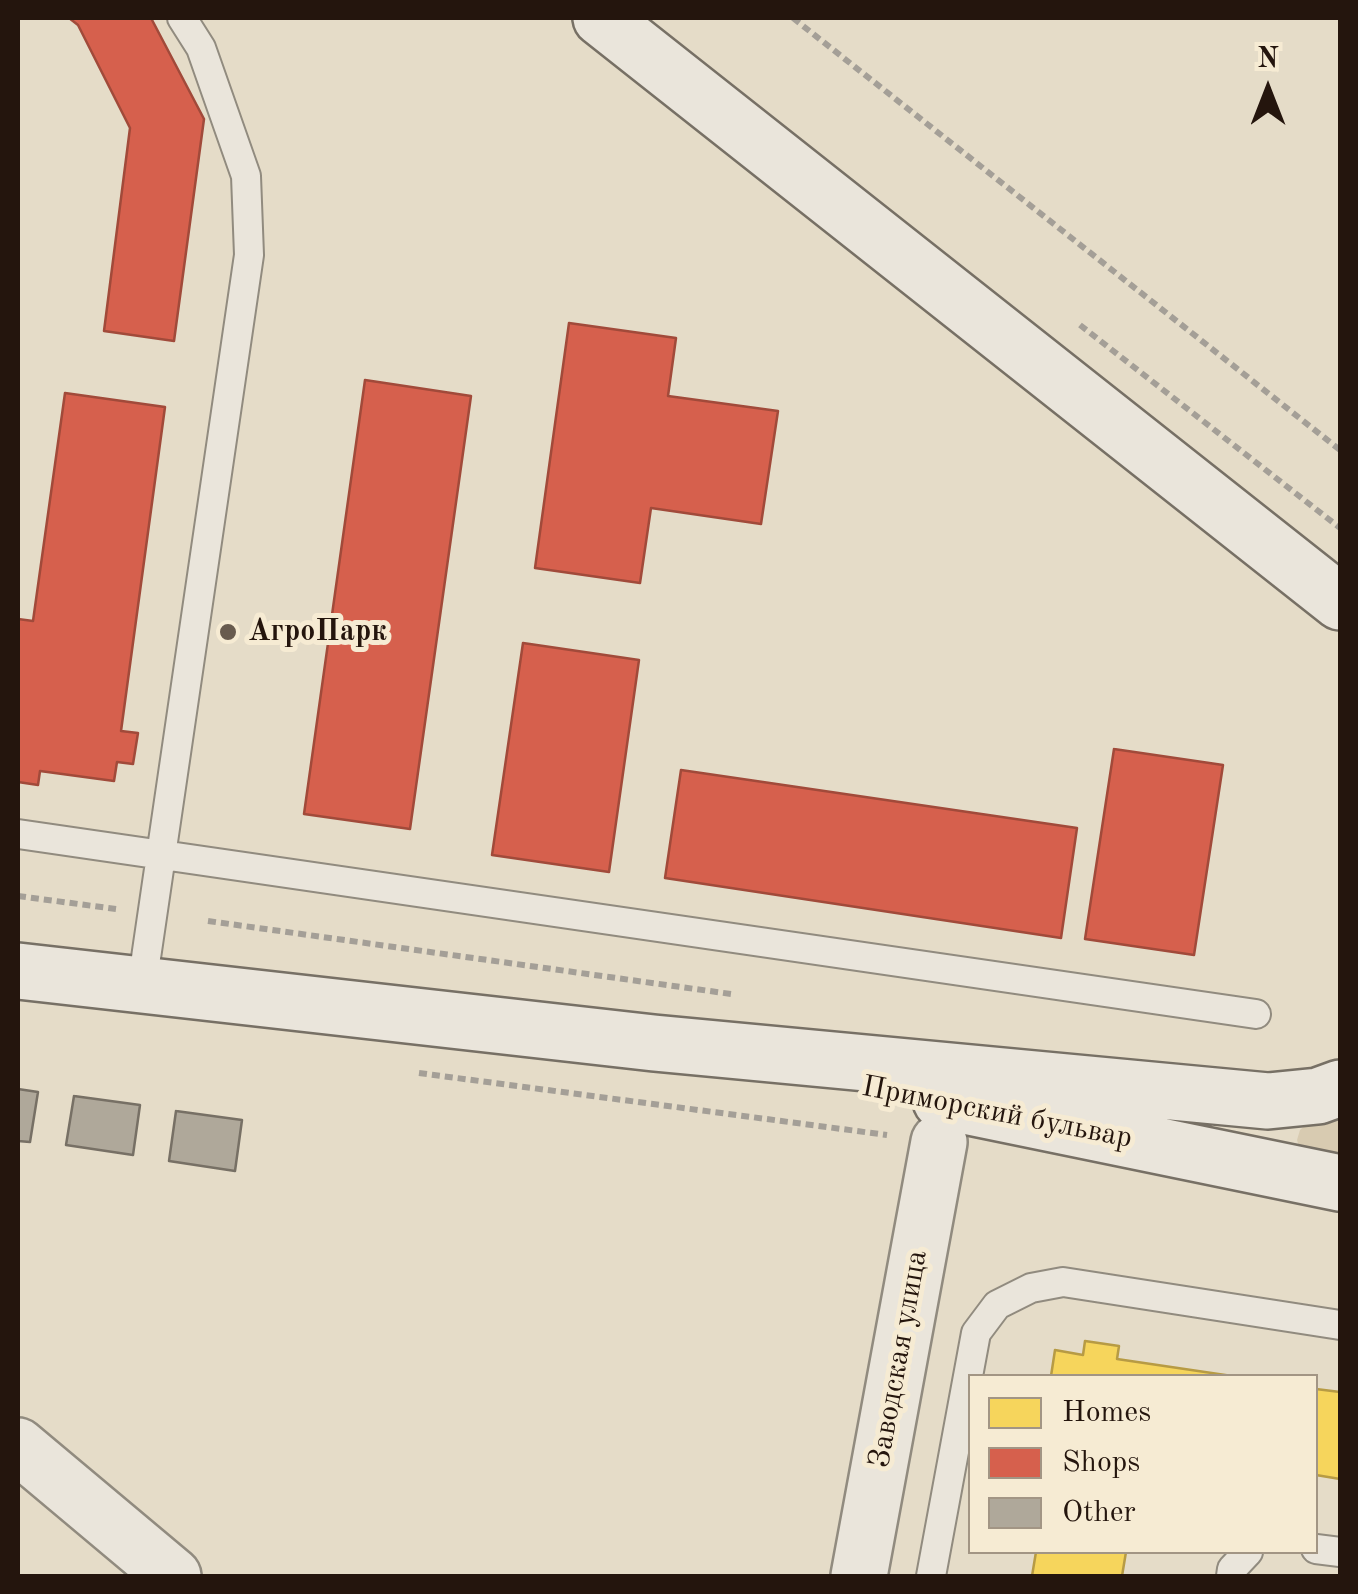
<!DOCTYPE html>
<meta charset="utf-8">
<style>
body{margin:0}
#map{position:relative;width:1358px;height:1594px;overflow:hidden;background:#e5dcc8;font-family:"Old Standard TT",serif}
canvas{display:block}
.frame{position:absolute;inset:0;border:20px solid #24150d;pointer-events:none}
.legend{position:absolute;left:968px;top:1374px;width:350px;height:180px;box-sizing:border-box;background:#f6ebd3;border:2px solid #a29584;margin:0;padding:12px 18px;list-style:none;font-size:30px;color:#24150d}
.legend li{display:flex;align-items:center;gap:20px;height:50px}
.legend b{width:50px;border:2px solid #a29584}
.north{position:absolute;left:1218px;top:40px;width:100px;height:100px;-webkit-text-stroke:8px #f6ebd3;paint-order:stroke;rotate:0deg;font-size:28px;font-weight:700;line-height:40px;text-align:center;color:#24150d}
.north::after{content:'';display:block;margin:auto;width:35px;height:45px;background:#24150d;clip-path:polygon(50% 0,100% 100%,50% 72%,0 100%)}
</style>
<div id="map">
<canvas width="1358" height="1594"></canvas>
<div class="frame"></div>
<ul class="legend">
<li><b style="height:28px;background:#f6d55c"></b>Homes</li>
<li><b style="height:28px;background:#d6604d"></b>Shops</li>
<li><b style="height:28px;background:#afa89a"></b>Other</li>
</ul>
<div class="north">N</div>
</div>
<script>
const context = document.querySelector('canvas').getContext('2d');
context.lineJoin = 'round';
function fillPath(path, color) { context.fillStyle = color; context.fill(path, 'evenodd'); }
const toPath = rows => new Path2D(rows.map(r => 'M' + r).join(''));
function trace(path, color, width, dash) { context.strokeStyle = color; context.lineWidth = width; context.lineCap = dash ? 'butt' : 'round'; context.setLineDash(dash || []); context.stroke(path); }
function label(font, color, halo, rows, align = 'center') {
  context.font = font + ' "Old Standard TT",serif'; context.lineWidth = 10; context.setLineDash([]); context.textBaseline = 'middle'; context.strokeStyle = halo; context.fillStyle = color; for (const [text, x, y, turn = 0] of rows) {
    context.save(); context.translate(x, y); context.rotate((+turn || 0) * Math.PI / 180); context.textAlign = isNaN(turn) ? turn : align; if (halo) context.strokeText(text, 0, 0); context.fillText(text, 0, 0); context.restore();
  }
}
const green = toPath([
 [1340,1115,1340,1161,1301,1153,1297,1140,1300,1130,1309,1122]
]);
const homes = toPath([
 [1085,1341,1119,1346,1117,1359,1232,1376,1051,1376,1055,1350,1083,1355,1085,1341],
 [1316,1389,1340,1392,1340,1479,1316,1475,1316,1389],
 [1036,1552,1126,1552,1122,1576,1032,1576,1036,1552]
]);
const shops = toPath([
 [69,18,151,18,204,119,174,341,104,331,130,128,78,25,69,18],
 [569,323,676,338,668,396,778,411,761,524,651,508,640,583,535,568,569,323],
 [365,380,471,396,410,829,304,814,365,380],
 [65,393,165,407,121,731,138,733,133,764,117,762,114,781,40,771,38,785,18,782,18,619,33,621,65,393],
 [523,643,639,660,609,872,492,855,523,643],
 [1114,749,1223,765,1194,955,1085,939,1114,749],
 [681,770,1077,828,1061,938,665,878,681,770]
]);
const building = toPath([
 [18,1089,38,1092,30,1142,18,1141,18,1089],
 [74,1096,140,1105,133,1155,66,1145,74,1096],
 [176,1111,242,1120,235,1171,169,1161,176,1111]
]);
const path = toPath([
 [793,18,1340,450],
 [1080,325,1340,528],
 [18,896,116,909],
 [208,921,731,994],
 [419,1073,887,1135]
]);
const service = toPath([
 [18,834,1256,1014],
 [142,985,249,255,246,176,201,48,182,18],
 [1316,1549,1340,1552],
 [931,1576,976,1333,997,1305,1031,1288,1063,1282,1340,1325],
 [1231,1576,1232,1569,1248,1552]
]);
const minor = toPath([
 [18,1446,173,1576],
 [859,1576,939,1142]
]);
const secondary = toPath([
 [601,18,1340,602],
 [18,971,654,1043,1268,1101,1318,1096,1340,1088],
 [941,1101,1340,1183]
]);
const markers = [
 [228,632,10,"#685b4e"]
];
const poiNames = [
 ["АгроПарк",248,632]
];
const streetNames = [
 ["Приморский бульвар",997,1113,11],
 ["Заводская улица",899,1359,-80]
];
fillPath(green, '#d8cbb1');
fillPath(homes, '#f6d55c');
trace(homes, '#b79b44', 2.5);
fillPath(shops, '#d6604d');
trace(shops, '#a14a3a', 2.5);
fillPath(building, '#afa89a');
trace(building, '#777065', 2.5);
trace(service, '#918b7f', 32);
trace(minor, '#918b7f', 60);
trace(secondary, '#777065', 60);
trace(path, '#a49f97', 6, [8, 5]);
trace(service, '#eae5db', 28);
trace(minor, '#eae5db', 55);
trace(secondary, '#eae5db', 55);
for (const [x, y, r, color] of markers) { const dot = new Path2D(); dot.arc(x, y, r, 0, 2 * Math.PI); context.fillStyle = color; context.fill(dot); trace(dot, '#f6ebd3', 4); }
label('bold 30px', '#24150d', '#f6ebd3', poiNames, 'left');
label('30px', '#24150d', '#f6ebd3', streetNames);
</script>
